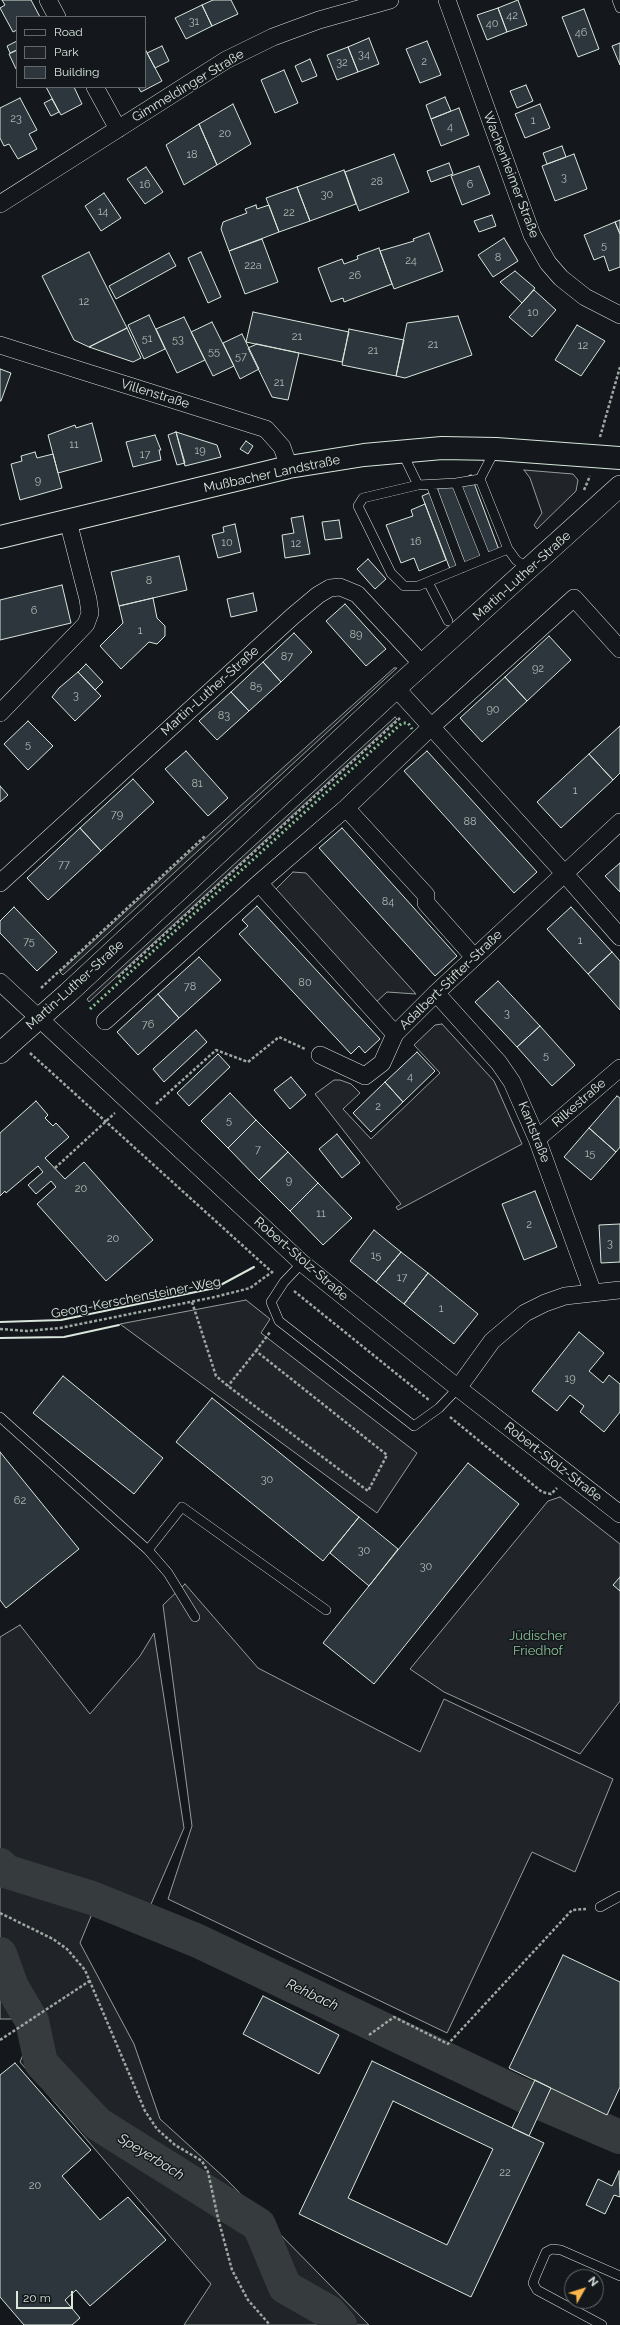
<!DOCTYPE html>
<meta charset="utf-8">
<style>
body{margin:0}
#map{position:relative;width:620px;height:2325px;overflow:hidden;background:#14181c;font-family:Raleway,sans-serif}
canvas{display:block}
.legend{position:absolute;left:16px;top:16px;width:130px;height:72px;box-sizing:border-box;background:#14181c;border:1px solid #626a69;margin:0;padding:5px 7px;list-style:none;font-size:12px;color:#d8e6dc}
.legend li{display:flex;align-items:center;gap:8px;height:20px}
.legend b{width:20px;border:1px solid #626a69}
.north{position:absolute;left:564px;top:2269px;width:40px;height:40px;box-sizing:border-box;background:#14181c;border:1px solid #626a69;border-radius:50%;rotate:51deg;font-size:11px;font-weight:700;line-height:16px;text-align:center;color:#d8e6dc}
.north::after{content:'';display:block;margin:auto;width:14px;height:18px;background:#ffb74d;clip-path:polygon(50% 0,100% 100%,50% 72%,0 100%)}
.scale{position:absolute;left:16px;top:2291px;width:57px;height:18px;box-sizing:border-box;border:2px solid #d8e6dc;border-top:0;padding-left:5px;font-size:12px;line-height:14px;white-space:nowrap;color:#d8e6dc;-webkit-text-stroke:3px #14181c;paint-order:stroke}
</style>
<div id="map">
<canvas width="620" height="2325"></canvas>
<ul class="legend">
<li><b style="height:5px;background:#14181c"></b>Road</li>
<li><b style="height:11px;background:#202428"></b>Park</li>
<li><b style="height:11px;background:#2c363c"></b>Building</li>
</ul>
<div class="north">N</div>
<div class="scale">20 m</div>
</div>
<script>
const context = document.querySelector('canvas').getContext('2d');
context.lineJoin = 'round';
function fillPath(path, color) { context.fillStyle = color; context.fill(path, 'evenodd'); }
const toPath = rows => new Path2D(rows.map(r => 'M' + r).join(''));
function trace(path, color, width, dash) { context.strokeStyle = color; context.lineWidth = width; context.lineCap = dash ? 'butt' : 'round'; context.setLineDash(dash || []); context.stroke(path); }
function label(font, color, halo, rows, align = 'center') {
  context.font = font + ' Raleway,sans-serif'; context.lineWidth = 3; context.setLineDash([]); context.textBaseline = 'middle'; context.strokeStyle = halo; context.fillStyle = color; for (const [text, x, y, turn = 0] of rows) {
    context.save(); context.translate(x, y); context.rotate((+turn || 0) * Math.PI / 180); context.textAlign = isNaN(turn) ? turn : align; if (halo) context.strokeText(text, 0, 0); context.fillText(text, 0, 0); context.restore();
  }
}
const green = toPath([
 [524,470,573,474,578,480,576,491,537,529,534,525,542,513,530,478,524,470],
 [394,668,397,668,63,975,60,972,237,809,394,668],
 [395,717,397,719,89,1002,87,999,395,717],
 [293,872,306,873,416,994,387,992,374,1004,275,890,293,872],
 [442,1024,494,1081,522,1144,398,1210,396,1207,401,1204,315,1094,334,1080,340,1080,351,1084,360,1093,343,1109,371,1139,440,1073,414,1045,435,1025,442,1024],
 [246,1300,270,1319,261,1333,417,1453,377,1513,120,1324,246,1300],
 [560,1497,620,1544,620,1701,580,1754,444,1692,410,1669,548,1501,560,1497],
 [185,1584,258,1668,420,1752,444,1699,613,1779,575,1872,532,1852,447,2033,168,1899,192,1826,163,1605,185,1584],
 [20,1625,90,1714,140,1656,154,1633,184,1828,148,1911,103,1887,80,1943,134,2044,160,2119,226,2179,369,2325,184,2325,211,2284,20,2062,32,2033,21,2019,0,2019,0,1637,20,1625]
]);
const river = toPath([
 [0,1865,5,1871,92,1898,198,1941,522,2095,620,2137],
 [0,1954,12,1987,32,2021,41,2063,98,2124,259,2225,285,2287,329,2312,340,2325]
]);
const building = toPath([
 [2,0,31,0,40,17,17,17,17,30,13,32,0,8,5,5,2,0],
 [213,0,231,0,238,14,212,26,202,5,213,0],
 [518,0,527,25,507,32,498,8,518,0],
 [202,5,212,26,186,39,175,18,202,5],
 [498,8,507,32,487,40,477,15,498,8],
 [584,9,599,49,578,57,562,17,584,9],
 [369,38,379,64,358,72,348,47,369,38],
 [17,41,17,50,10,53,7,46,17,41],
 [427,41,441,75,420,83,406,49,427,41],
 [620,43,620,65,612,46,620,43],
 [162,46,169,61,155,68,147,53,162,46],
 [348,47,358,72,337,80,327,55,348,47],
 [145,49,162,81,141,92,138,87,145,87,145,49],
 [17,50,17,68,16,69,9,54,17,50],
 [310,59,317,76,302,82,295,66,310,59],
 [284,70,298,103,275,113,261,80,284,70],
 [526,85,533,101,517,108,510,91,526,85],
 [46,87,74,87,82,104,61,115,46,87],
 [445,97,451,111,431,119,426,105,445,97],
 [20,98,37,130,29,134,37,149,18,159,9,144,4,146,0,138,0,108,20,98],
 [52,99,59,112,51,116,44,103,52,99],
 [233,104,251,144,217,165,199,124,233,104],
 [540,104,550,128,525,138,515,114,540,104],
 [459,108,469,135,441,146,431,119,459,108],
 [199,124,217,165,184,185,166,145,199,124],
 [562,146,566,157,547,164,543,153,562,146],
 [394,154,409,192,359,211,345,172,394,154],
 [574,154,587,189,555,201,542,166,574,154],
 [449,163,453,174,431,182,427,171,449,163],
 [479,166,490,194,462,205,451,176,479,166],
 [146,167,163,192,145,204,127,179,146,167],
 [344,170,356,204,310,221,297,187,344,170],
 [297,187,310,221,279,232,266,198,297,187],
 [104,193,121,218,101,231,85,206,104,193],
 [256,205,257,209,269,205,279,232,229,251,221,229,223,222,247,213,245,209,256,205],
 [492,215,496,226,479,232,474,221,492,215],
 [620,220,620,234,615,222,620,220],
 [615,222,620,234,620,267,609,271,604,256,594,260,584,235,615,222],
 [429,233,443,271,394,289,380,251,414,241,413,239,429,233],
 [504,238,518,261,493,277,478,255,504,238],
 [262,239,278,282,245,294,229,251,262,239],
 [379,248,392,284,344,302,343,298,331,302,318,268,342,259,344,264,358,259,357,256,379,248],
 [89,252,127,328,89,347,74,340,42,276,89,252],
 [201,252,221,297,208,303,188,258,201,252],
 [169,253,176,266,116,299,109,286,169,253],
 [515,271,535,288,522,303,500,282,515,271],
 [534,290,556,310,532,337,509,317,534,290],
 [253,312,349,332,342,362,246,342,253,312],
 [149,315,165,349,144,359,128,325,149,315],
 [458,316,472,355,405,378,396,376,407,323,458,316],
 [184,317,205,360,177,373,156,329,184,317],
 [212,322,234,366,213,376,191,332,212,322],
 [577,325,605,341,581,376,555,360,577,325],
 [127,328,141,358,133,362,89,347,127,328],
 [349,329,404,340,396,376,342,365,349,329],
 [242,334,259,369,240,379,223,343,242,334],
 [257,344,299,353,288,400,272,397,248,348,257,344],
 [0,369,11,373,1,401,0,401,0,369],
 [92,423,102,461,58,473,48,435,75,425,76,428,92,423],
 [176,432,217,445,221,457,185,466,176,432],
 [176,432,185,463,177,465,168,435,176,432],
 [155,435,161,450,159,450,161,460,133,467,126,442,155,435],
 [246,441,253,446,248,454,240,449,246,441],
 [35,452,37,458,53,454,62,488,20,500,11,464,22,461,21,456,35,452],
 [471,475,499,550,450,569,422,496,471,475],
 [425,504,446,560,419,571,414,558,401,563,386,525,413,516,411,510,425,504],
 [303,516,310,554,285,558,282,535,294,533,291,518,303,516],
 [339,520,342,538,325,540,322,522,339,520],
 [235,524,241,552,218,558,212,535,224,532,223,527,235,524],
 [179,556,187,590,119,606,111,572,179,556],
 [368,559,386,579,375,589,357,569,368,559],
 [62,585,71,623,0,640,0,600,62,585],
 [253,593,257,611,231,617,227,599,253,593],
 [153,598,157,618,165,626,165,636,157,644,149,642,121,669,100,646,123,623,119,606,153,598],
 [345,604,386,649,366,666,326,621,345,604],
 [294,633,312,652,281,682,263,662,294,633],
 [549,636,571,660,527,701,505,677,549,636],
 [263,662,281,682,249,711,231,692,263,662],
 [86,664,103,682,95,690,78,672,86,664],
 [78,672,101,696,75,721,52,697,59,688,78,672],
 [505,677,527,701,482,742,460,718,505,677],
 [231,692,249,711,217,740,199,721,231,692],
 [28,721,53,746,28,770,4,744,28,721],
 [620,726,620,773,613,780,589,754,620,726],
 [186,751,228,798,208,816,165,769,186,751],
 [427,751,537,872,514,893,404,771,427,751],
 [589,754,613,780,561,828,537,802,589,754],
 [133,779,154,802,101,851,80,828,133,779],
 [0,786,8,795,0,802,0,786],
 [80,828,101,851,48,900,27,878,80,828],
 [342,828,457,956,435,976,319,848,342,828],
 [620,863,620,892,605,876,620,863],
 [257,906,380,1039,365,1053,359,1046,351,1054,239,934,248,926,242,920,257,906],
 [14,907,57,952,37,971,0,933,0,921,14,907],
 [571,907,612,952,588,974,547,929,571,907],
 [612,952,620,961,620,1010,588,974,612,952],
 [199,957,221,980,179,1018,158,994,199,957],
 [498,981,540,1026,517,1047,475,1002,498,981],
 [158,994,179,1018,138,1055,117,1032,158,994],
 [540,1026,575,1065,552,1086,517,1047,540,1026],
 [196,1030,207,1042,164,1082,153,1069,196,1030],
 [417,1052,435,1071,403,1102,385,1082,417,1052],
 [218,1054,230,1067,189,1106,177,1093,218,1054],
 [291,1077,306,1095,290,1109,274,1090,291,1077],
 [385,1082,403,1102,371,1132,353,1113,385,1082],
 [230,1093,256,1120,228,1148,201,1121,230,1093],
 [617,1096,620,1098,620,1147,616,1152,589,1128,617,1096],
 [36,1101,48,1115,45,1118,53,1126,56,1123,69,1137,45,1158,65,1179,84,1162,153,1240,106,1281,37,1204,56,1187,51,1181,36,1194,28,1185,43,1172,38,1166,6,1193,5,1191,0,1196,0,1133,36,1101],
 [256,1120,288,1152,259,1180,228,1148,256,1120],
 [589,1128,616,1152,591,1180,564,1157,589,1128],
 [337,1134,360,1163,342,1178,319,1149,337,1134],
 [288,1152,318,1183,290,1211,259,1180,288,1152],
 [318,1183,352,1218,323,1245,290,1211,318,1183],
 [535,1191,557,1247,524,1260,502,1204,535,1191],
 [620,1224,620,1262,601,1263,599,1225,620,1224],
 [374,1230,401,1252,376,1282,350,1261,374,1230],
 [401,1252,428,1273,404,1304,376,1282,401,1252],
 [428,1273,478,1314,454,1344,404,1304,428,1273],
 [579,1332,604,1353,589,1371,603,1383,609,1375,620,1384,620,1412,604,1432,580,1412,584,1406,570,1395,557,1411,532,1391,579,1332],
 [63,1376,163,1458,134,1494,33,1413,63,1376],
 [212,1398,359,1517,323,1561,176,1442,212,1398],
 [0,1452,79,1549,6,1608,0,1600,0,1452],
 [468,1463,519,1504,374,1684,323,1643,468,1463],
 [359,1517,398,1549,369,1586,330,1553,359,1517],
 [620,1577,620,1591,613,1585,620,1577],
 [563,1955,620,1982,620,2087,607,2115,509,2068,563,1955],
 [263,1996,339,2035,319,2074,243,2034,263,1996],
 [372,2061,544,2143,471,2297,299,2214,372,2061],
 [393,2101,493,2149,447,2245,348,2198,393,2101],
 [15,2063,91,2150,62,2176,100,2220,128,2197,166,2240,90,2306,76,2290,65,2300,80,2318,72,2325,24,2325,0,2297,0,2075,15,2063],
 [535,2080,551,2088,529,2136,512,2128,535,2080],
 [619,2171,620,2197,614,2195,605,2214,586,2205,598,2179,612,2186,619,2171]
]);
const path = toPath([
 [600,437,620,367],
 [584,490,590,476],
 [118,977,400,718],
 [41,988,205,836],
 [30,1053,273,1273],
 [156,1104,216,1050,248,1062,279,1037,305,1049],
 [55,1168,115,1113],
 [294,1291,429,1400],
 [192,1302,216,1376,228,1386,368,1491,387,1455,256,1351,228,1386],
 [0,1329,27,1331,60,1328,215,1297,250,1288,272,1272],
 [256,1351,270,1332],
 [450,1417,542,1492,551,1494,557,1488],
 [0,1913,53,1939,67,1949,85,1970,145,2111,157,2129,175,2145,202,2161,208,2172,218,2218,232,2270,248,2300,270,2325],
 [369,2035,394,2017,448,2044,572,1910,586,1909],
 [0,2040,91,1980]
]);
const service = toPath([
 [617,0,620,8],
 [495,450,480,479,508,549,516,560,529,569],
 [402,452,418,485],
 [480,479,456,483,418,485,363,498,358,506,391,573,404,586,418,586,508,549],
 [456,483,486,558],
 [431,485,462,568],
 [428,582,448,621],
 [302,1263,284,1282,271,1302,279,1321,414,1426,439,1408,458,1388],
 [0,1417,148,1550,168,1573,195,1617],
 [148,1550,182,1507,326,1610],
 [600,1907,620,1896],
 [602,2325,537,2290,533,2283,536,2275,546,2252,552,2249,561,2250,620,2276]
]);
const minor = toPath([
 [48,0,57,17],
 [447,0,532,235,548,263,561,278,585,297,620,315],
 [95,87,118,129],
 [0,204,226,60,273,37,319,20,390,0],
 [0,345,266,429,282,447,289,467],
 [396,688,564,873,620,937],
 [0,713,86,624,90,613,88,599,68,521],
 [346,808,426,895,426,903,474,957],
 [0,883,293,616,318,595,330,588,340,587,357,594,423,665],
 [259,883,395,1034],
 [0,982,302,1263,458,1388,620,1514],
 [436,993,499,1063,512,1082,537,1139,593,1293],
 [105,1021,259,883,346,808,431,727,574,598,620,649],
 [320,1055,365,1076,382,1063,395,1034,436,993,620,822],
 [537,1139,620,1068],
 [458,1388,492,1341,525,1313,545,1303,565,1296,620,1290]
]);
const tertiary = toPath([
 [0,1053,68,993,396,688,620,486]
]);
const primary = toPath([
 [0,537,289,467,364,455,442,448,496,449,620,458]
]);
const hedge = toPath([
 [90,1009,402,723,408,723,412,729]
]);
const wall = toPath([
 [0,1322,61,1320,215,1288,254,1267],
 [0,1338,64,1337,119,1325]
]);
const numberNames = [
 ["42",512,16],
 ["31",194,22],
 ["40",492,24],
 ["46",581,33],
 ["34",364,55],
 ["2",424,62],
 ["32",342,63],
 ["23",16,119],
 ["1",533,121],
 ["4",450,127],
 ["20",225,134],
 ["18",192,155],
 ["3",564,178],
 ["28",377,182],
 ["16",145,185],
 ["6",470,185],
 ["30",327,195],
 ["14",103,212],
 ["22",289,213],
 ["5",604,246],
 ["8",498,258],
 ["24",411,261],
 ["22a",253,266],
 ["26",355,276],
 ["12",84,302],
 ["10",533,313],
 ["21",297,337],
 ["51",147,339],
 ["53",178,340],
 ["21",433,345],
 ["12",583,346],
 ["21",373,351],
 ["55",214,352],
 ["57",241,357],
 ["21",279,383],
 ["11",74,445],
 ["19",200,451],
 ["17",145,455],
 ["9",38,481],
 ["16",416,542],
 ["10",227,543],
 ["12",296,544],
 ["8",149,581],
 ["6",34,611],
 ["1",140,631],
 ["89",356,635],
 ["87",287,657],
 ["92",538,669],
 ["85",256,687],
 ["3",76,696],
 ["90",493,710],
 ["83",224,716],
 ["5",28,745],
 ["81",197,784],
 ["1",575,791],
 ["79",117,815],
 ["88",470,822],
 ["77",64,865],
 ["84",388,902],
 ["1",580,941],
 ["75",29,942],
 ["80",305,983],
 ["78",190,987],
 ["3",507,1014],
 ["76",148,1025],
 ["5",546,1056],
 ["4",410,1077],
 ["2",378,1107],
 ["5",229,1121],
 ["7",258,1150],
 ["15",590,1154],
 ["9",289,1181],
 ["20",81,1189],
 ["11",321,1214],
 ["2",529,1225],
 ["20",113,1239],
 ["3",610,1244],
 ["15",376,1256],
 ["17",402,1278],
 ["1",441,1309],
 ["19",570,1379],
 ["30",267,1480],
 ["62",20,1501],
 ["30",364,1551],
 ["30",426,1567],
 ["22",505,2173],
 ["20",35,2186]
];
const streetNames = [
 ["Gimmeldinger Straße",188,86,-31],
 ["Wachenheimer Straße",511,175,69],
 ["Villenstraße",155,394,17],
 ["Mußbacher Landstraße",272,474,-12],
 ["Martin-Luther-Straße",522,576,-42],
 ["Martin-Luther-Straße",210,691,-42],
 ["Adalbert-Stifter-Straße",451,980,-44],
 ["Martin-Luther-Straße",75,985,-42],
 ["Rilkestraße",579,1103,-41],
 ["Kantstraße",534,1132,68],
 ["Robert-Stolz-Straße",301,1259,41],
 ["Georg-Kerschensteiner-Weg",136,1298,-11],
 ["Robert-Stolz-Straße",553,1462,38]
];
const parkNames = [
 ["Jüdischer",538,1636],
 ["Friedhof",538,1651]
];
const waterNames = [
 ["Rehbach",312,1995,25],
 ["Speyerbach",151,2157,32]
];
fillPath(green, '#202428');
trace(green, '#939e99', 1);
trace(river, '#363b3e', 34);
fillPath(building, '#2c363c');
trace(building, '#d8e6dc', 1);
trace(service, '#d8e6dc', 10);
trace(minor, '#d8e6dc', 18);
trace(tertiary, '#d8e6dc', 22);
trace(primary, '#d8e6dc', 24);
trace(path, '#9da8a2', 2.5, [3, 2]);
trace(service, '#14181c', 9);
trace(minor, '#14181c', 17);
trace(tertiary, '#14181c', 21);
trace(primary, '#14181c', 22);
trace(hedge, '#8ac095', 3, [2, 3]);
trace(wall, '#d8e6dc', 2);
label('11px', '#adbab4', null, numberNames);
label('13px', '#d8e6dc', '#14181c', streetNames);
label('13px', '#8ac095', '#14181c', parkNames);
label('italic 14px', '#d8e6dc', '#14181c', waterNames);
</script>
